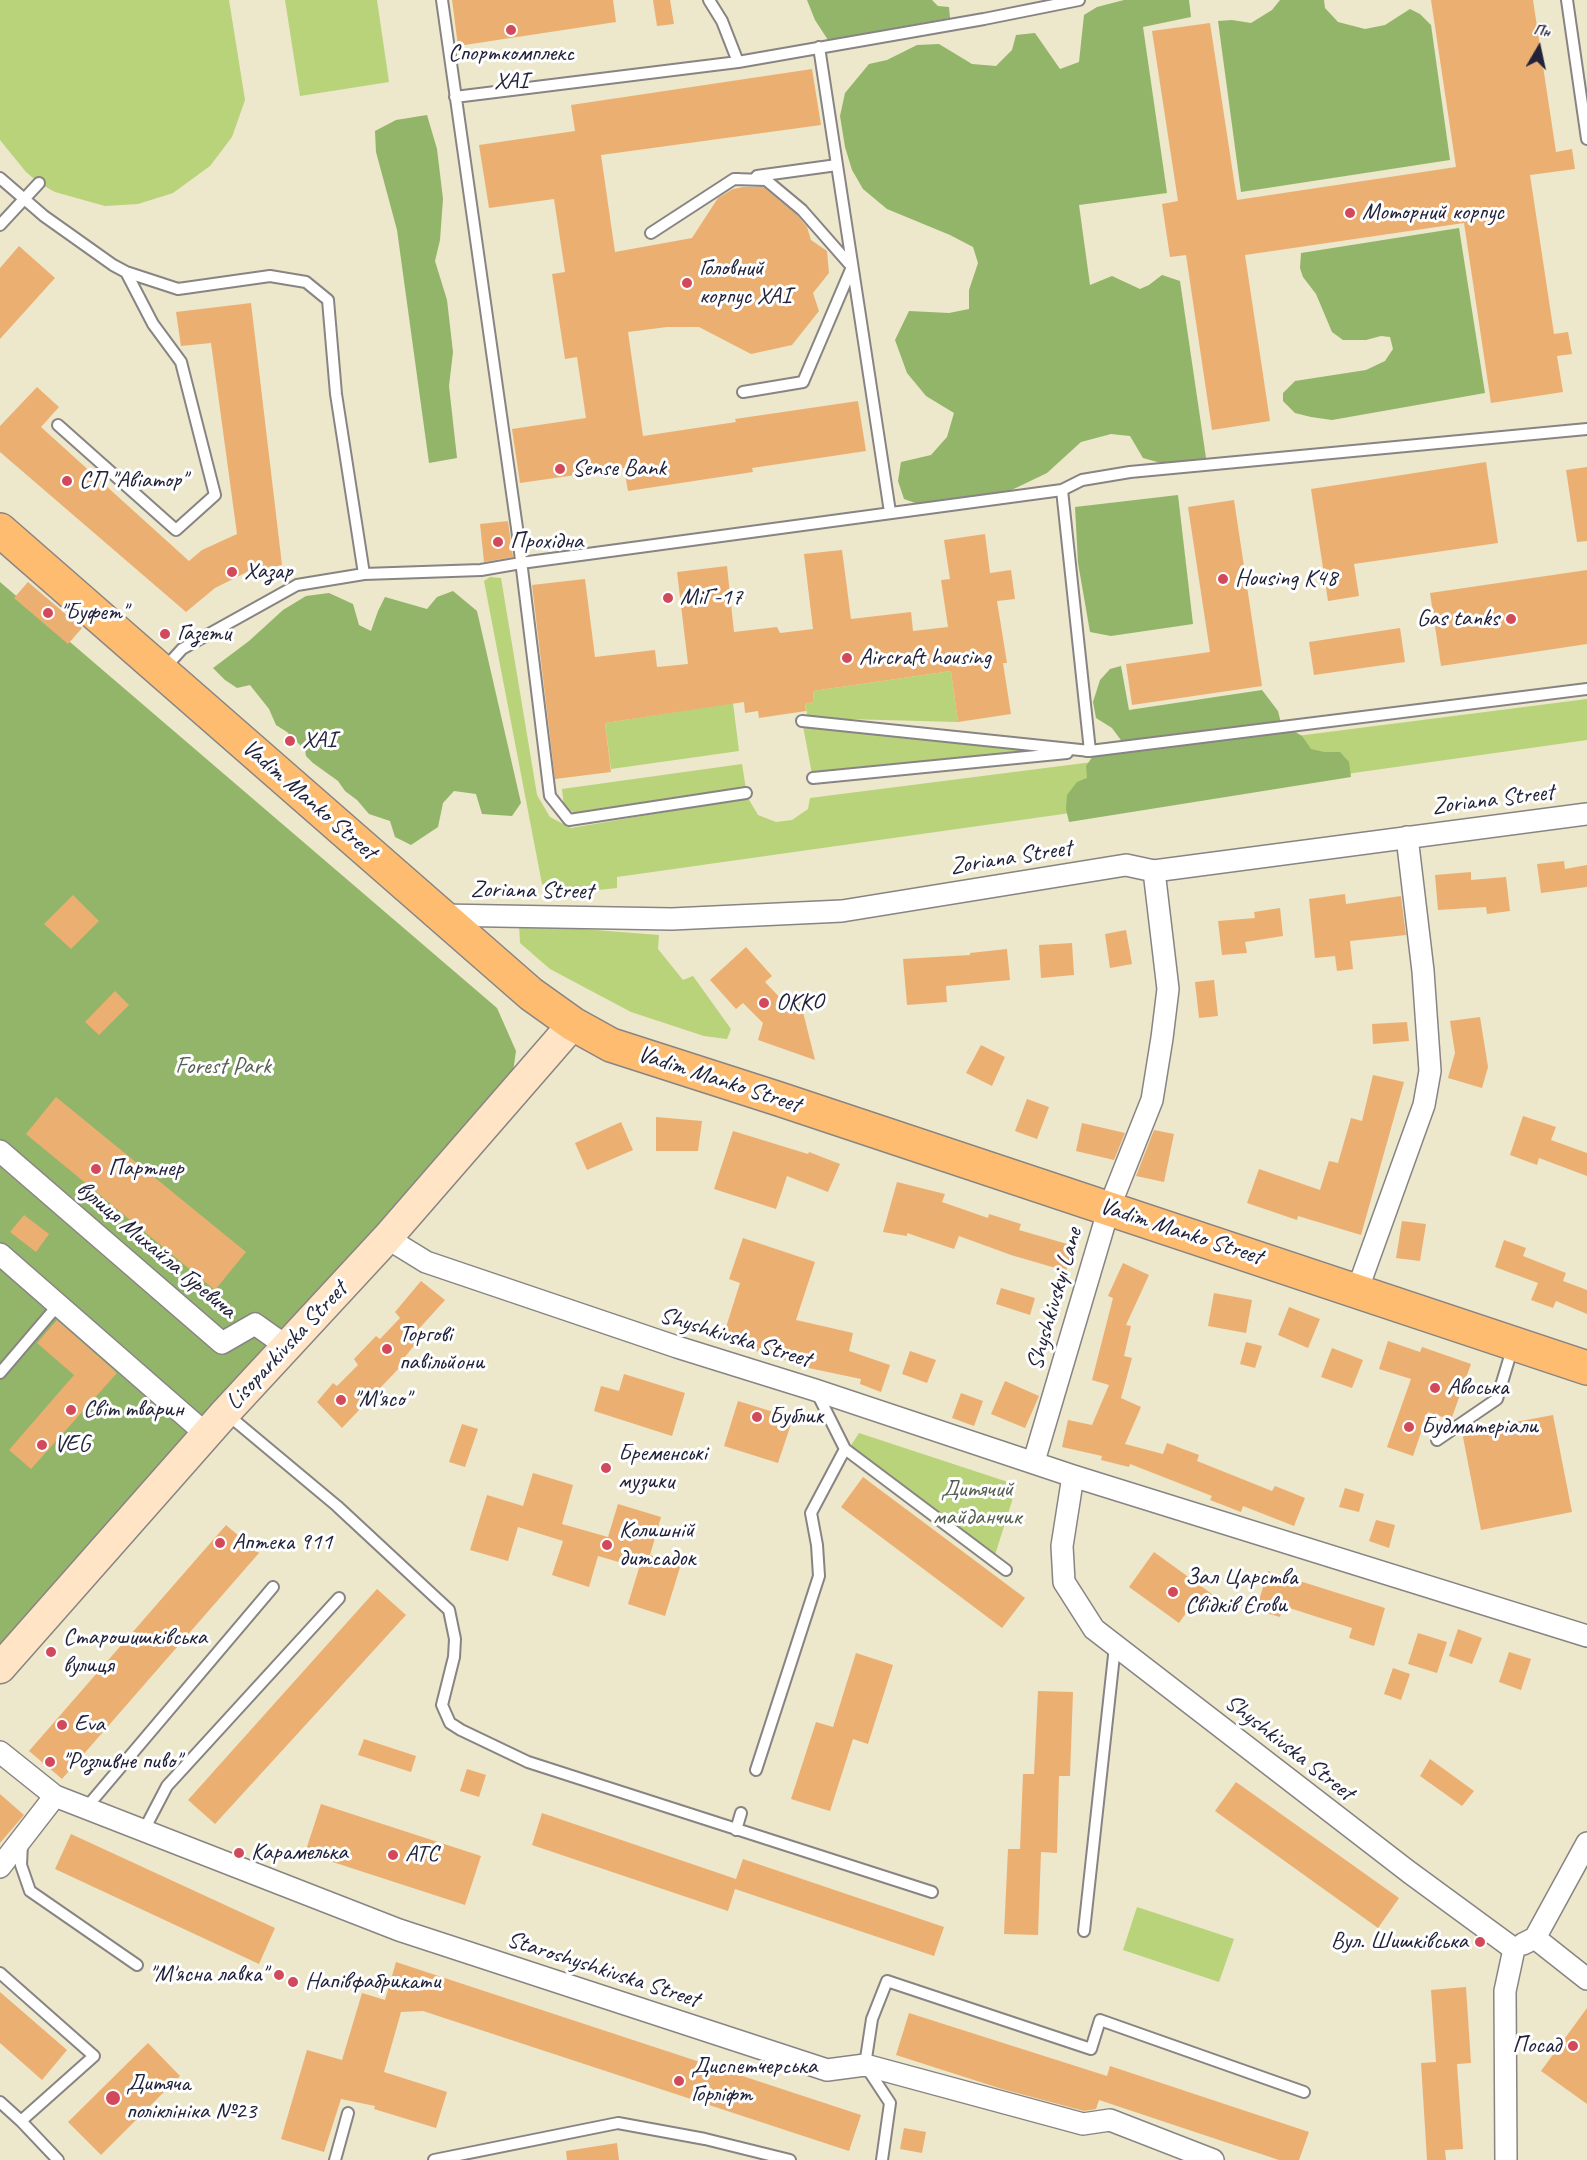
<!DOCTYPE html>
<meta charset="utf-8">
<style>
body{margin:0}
#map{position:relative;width:1587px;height:2160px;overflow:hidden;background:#ede7cb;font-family:Caveat,sans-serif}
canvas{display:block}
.north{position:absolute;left:1509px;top:18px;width:60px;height:60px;-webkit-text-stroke:4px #fff;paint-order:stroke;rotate:9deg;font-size:16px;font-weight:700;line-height:24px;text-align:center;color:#22223b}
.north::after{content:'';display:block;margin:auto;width:21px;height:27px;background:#22223b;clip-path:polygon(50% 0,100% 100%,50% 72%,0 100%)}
</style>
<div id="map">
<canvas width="1587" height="2160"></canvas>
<div class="north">Пн</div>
</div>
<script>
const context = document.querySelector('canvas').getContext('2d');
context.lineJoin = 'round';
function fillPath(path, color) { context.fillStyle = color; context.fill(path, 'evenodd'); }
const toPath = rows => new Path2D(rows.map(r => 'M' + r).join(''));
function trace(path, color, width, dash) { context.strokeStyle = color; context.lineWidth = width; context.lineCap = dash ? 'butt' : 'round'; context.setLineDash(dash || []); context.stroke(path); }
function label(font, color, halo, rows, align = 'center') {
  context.font = font + ' Caveat,sans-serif'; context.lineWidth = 6; context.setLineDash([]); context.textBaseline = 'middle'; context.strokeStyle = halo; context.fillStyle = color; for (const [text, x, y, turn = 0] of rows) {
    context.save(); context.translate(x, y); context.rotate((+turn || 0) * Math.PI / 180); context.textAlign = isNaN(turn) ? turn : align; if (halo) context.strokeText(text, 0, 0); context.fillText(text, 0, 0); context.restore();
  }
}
const green = toPath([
 [0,0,229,0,245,100,232,137,210,166,173,193,138,204,105,206,55,192,39,183,26,172,0,140],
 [285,0,377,0,389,82,300,96],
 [490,577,501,578,537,795,550,817,571,828,748,798,758,815,776,822,792,820,808,809,810,798,1587,699,1587,740,617,877,617,888,560,894,542,884,484,581],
 [951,671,958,722,808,718,805,704,814,702,813,691],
 [733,703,739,751,611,769,605,723],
 [803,726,1042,749,812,774],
 [742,764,746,789,578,815,564,807,562,789],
 [519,924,659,935,658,949,683,980,693,976,731,1029,727,1039,704,1036,631,1012,550,969,520,943],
 [859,1433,1017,1485,995,1555,850,1447],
 [1137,1907,1234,1939,1219,1982,1123,1950]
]);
const forest = toPath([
 [807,0,932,0,938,6,949,7,950,18,828,40,815,20],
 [1124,0,1189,0,1191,17,1143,27,1167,193,1079,205,1090,285,1112,276,1140,289,1149,285,1162,275,1180,281,1206,458,1185,464,1161,463,1143,458,1130,436,1111,434,1081,442,1047,473,997,497,921,505,904,499,898,481,901,462,931,455,947,437,954,413,926,396,907,373,895,340,909,311,949,313,969,309,969,290,978,263,973,247,950,235,887,209,863,189,852,170,845,147,840,116,845,93,869,64,887,60,917,45,939,44,972,64,996,66,1012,50,1016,35,1035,33,1060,69,1079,62,1084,15,1097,7],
 [1280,0,1324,0,1325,8,1338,22,1365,29,1385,25,1410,9,1420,14,1431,25,1450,160,1241,192,1218,21,1232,20,1251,23,1272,10],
 [427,115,437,149,443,199,440,240,435,261,447,300,453,352,449,386,457,458,429,463,397,230,376,152,375,131,396,120],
 [1459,228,1485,393,1332,420,1311,417,1295,413,1283,401,1283,393,1295,381,1366,370,1385,361,1393,349,1390,337,1381,336,1366,340,1343,340,1332,332,1316,294,1303,277,1300,268,1301,253],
 [1178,495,1193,624,1111,636,1090,632,1078,563,1075,507],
 [0,582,497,1008,516,1051,512,1079,0,1658],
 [453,591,477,611,521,803,512,816,482,814,476,794,454,791,443,803,438,827,411,845,395,837,390,821,369,814,357,800,345,791,338,781,313,763,306,756,305,750,287,732,276,725,269,709,250,685,237,688,225,680,213,668,249,641,283,610,306,596,329,593,353,604,359,625,371,631,378,611,385,597,427,609,437,597],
 [1121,666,1129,710,1262,690,1278,711,1281,723,1302,736,1311,749,1324,752,1340,752,1349,762,1351,777,1069,822,1066,809,1067,795,1077,782,1087,778,1086,766,1095,753,1123,743,1112,728,1096,718,1093,702,1100,680,1110,669]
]);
const building = toPath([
 [452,0,613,0,616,22,458,46],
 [653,0,670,0,674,24,657,26],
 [1431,0,1533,0,1556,152,1572,149,1575,169,1530,175,1554,334,1568,332,1572,354,1557,356,1563,392,1491,403,1464,223,1245,255,1270,421,1212,430,1186,255,1170,257,1162,204,1178,201,1152,31,1210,23,1237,200,1456,167],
 [812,69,821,125,601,155,615,252,692,238,718,198,733,189,743,187,763,187,797,215,807,227,811,240,827,251,829,273,813,293,819,311,792,345,751,354,699,327,667,327,628,332,643,436,736,422,735,419,858,401,866,451,752,468,753,472,628,491,624,468,520,483,512,429,586,418,577,357,565,359,552,274,565,272,554,199,489,208,479,145,575,131,571,105],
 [19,246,55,278,0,339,0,268],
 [251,303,282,565,247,572,215,588,186,612,0,452,0,426,37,387,59,407,41,427,189,561,202,550,237,534,211,343,181,346,176,312],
 [1486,462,1498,543,1354,564,1359,596,1328,601,1311,489],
 [1587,467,1587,541,1577,542,1566,470],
 [1234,500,1262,686,1132,705,1126,664,1210,652,1188,507],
 [508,521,513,557,484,562,480,524],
 [985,534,990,573,1011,570,1015,599,997,601,1007,663,1003,663,1011,714,958,722,951,671,813,691,814,702,805,704,806,711,759,718,758,711,745,713,744,702,605,723,611,772,555,779,532,585,585,579,595,657,655,650,657,667,688,664,677,572,727,566,734,632,777,627,780,633,813,629,804,554,842,550,851,619,911,612,913,631,948,627,941,580,950,579,944,540],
 [1587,570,1587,644,1441,666,1430,593],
 [28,582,82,628,68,644,14,598],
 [1400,628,1405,662,1314,675,1309,642],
 [1564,861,1565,869,1587,865,1587,887,1541,893,1537,864],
 [1471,872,1471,880,1506,877,1510,911,1487,914,1486,907,1438,910,1435,875],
 [1345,894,1346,904,1401,896,1406,935,1350,941,1353,969,1337,971,1335,956,1315,958,1309,899],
 [73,895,99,921,71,949,44,924],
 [1280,908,1283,936,1245,942,1247,953,1222,955,1218,921,1255,918,1254,912],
 [1126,930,1132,964,1110,968,1105,934],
 [1072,943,1074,975,1041,978,1039,945],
 [746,947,772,976,765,982,785,1003,800,1000,815,1060,758,1040,763,1023,743,1003,736,1009,710,980],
 [1007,949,1010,980,946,986,947,1002,907,1005,903,959,970,955,970,953],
 [1214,980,1218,1016,1199,1018,1195,982],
 [115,991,129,1005,99,1035,85,1022],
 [1480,1017,1488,1067,1482,1088,1448,1078,1455,1053,1450,1021],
 [1407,1022,1409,1041,1373,1044,1372,1024],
 [981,1045,1005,1057,992,1086,966,1073],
 [1373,1075,1404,1082,1361,1235,1298,1216,1297,1220,1247,1203,1259,1169,1320,1190,1329,1161,1338,1163,1351,1118,1362,1121],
 [56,1097,246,1252,215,1290,26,1134],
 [1027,1099,1049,1107,1037,1139,1015,1131],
 [1523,1116,1556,1127,1551,1140,1587,1153,1587,1176,1539,1158,1537,1165,1510,1155],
 [656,1117,702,1121,698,1151,656,1151],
 [621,1122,633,1150,587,1170,575,1143],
 [1082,1123,1125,1133,1114,1160,1076,1151],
 [1154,1130,1174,1134,1164,1182,1136,1176],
 [733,1131,808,1154,809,1152,840,1164,828,1192,787,1176,776,1209,714,1189],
 [897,1182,945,1194,942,1202,988,1218,989,1214,1021,1224,1019,1230,1074,1246,1066,1271,1011,1255,959,1236,954,1249,907,1233,907,1236,883,1232],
 [24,1215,49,1234,36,1252,10,1232],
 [1402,1221,1426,1224,1420,1261,1396,1258],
 [743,1238,815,1262,796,1320,853,1333,849,1351,890,1365,881,1392,860,1384,861,1379,799,1366,800,1365,722,1340,740,1283,729,1279],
 [1504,1240,1526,1248,1523,1256,1566,1273,1563,1281,1587,1290,1587,1314,1556,1301,1553,1308,1531,1300,1538,1283,1495,1267],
 [1123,1263,1149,1275,1126,1325,1131,1326,1124,1356,1132,1358,1121,1398,1141,1407,1125,1444,1163,1454,1167,1443,1199,1455,1197,1461,1272,1491,1275,1486,1305,1498,1294,1526,1243,1506,1241,1512,1210,1500,1212,1496,1130,1464,1129,1467,1101,1460,1102,1456,1062,1447,1068,1420,1092,1425,1109,1385,1092,1380,1113,1298,1108,1296],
 [421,1281,445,1300,417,1331,422,1336,400,1363,402,1365,342,1428,317,1402,333,1383,337,1386,358,1365,354,1359,376,1336,380,1339,400,1318,395,1312],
 [1001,1288,1035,1298,1030,1315,996,1304],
 [1214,1293,1252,1300,1246,1333,1208,1326],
 [1289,1307,1320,1319,1308,1348,1278,1335],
 [57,1320,117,1373,31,1469,9,1450,74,1375,37,1343],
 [1388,1341,1420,1352,1422,1347,1471,1364,1451,1420,1428,1412,1413,1456,1387,1447,1411,1379,1379,1369],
 [1246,1342,1262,1346,1255,1368,1240,1364],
 [1332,1348,1363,1360,1352,1388,1321,1377],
 [910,1351,936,1360,927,1383,902,1374],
 [624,1374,685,1393,672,1436,594,1411,601,1386,619,1391],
 [1005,1381,1039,1396,1025,1428,991,1414],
 [961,1393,983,1401,974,1426,952,1418],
 [738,1401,793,1418,778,1463,724,1446],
 [1553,1415,1572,1512,1481,1530,1462,1432],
 [462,1424,478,1429,465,1467,449,1462],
 [533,1473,573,1485,562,1524,608,1537,618,1504,661,1517,650,1555,681,1564,665,1616,628,1604,639,1568,598,1556,589,1587,552,1575,563,1541,518,1527,508,1561,470,1550,487,1495,523,1506],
 [863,1477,1025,1598,1002,1628,841,1507],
 [1345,1488,1364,1494,1359,1512,1339,1507],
 [1376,1520,1395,1525,1389,1548,1369,1541],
 [226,1525,259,1553,62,1779,29,1751],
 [1154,1552,1216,1597,1206,1611,1194,1602,1179,1623,1129,1587],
 [1268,1571,1385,1608,1374,1646,1349,1638,1352,1628,1283,1606,1280,1617,1256,1610],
 [377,1589,406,1615,215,1824,188,1800],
 [1458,1629,1482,1638,1472,1664,1449,1656],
 [1418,1633,1447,1642,1437,1673,1408,1664],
 [1509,1652,1531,1659,1521,1690,1499,1682],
 [856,1653,893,1665,868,1744,853,1739,830,1811,791,1799,816,1722,833,1727],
 [1393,1668,1410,1674,1401,1700,1384,1694],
 [1038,1691,1073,1692,1070,1776,1059,1776,1057,1853,1041,1852,1038,1935,1004,1934,1008,1849,1020,1849,1023,1774,1034,1774],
 [364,1739,416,1756,411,1772,358,1755],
 [1430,1759,1474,1791,1462,1806,1420,1776],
 [467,1769,486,1775,479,1797,460,1791],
 [1236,1782,1399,1898,1378,1928,1215,1811],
 [0,1794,24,1815,0,1843],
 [321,1804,481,1856,465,1905,305,1853],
 [542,1813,736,1879,743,1859,944,1927,934,1956,735,1889,728,1911,532,1845],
 [71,1834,275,1928,259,1964,55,1869],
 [396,1962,861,2115,849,2151,423,2011,401,2012,384,2072,447,2092,436,2128,374,2109,375,2106,341,2099,324,2152,281,2139,307,2050,342,2060,362,1993,385,2000],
 [1466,1987,1471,2063,1457,2064,1463,2149,1445,2150,1446,2160,1427,2160,1421,2063,1436,2062,1431,1990],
 [0,1992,67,2050,42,2080,0,2043],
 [1587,2008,1587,2104,1541,2071],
 [909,2013,1107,2076,1110,2066,1309,2132,1299,2160,1279,2160,1099,2100,1096,2109,1084,2111,1002,2089,896,2055],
 [148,2043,180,2076,101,2155,68,2122],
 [904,2128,926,2132,922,2153,900,2149],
 [617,2143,619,2160,567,2160,566,2151]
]);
const lane = toPath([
 [442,0,517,528,550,796,569,820,746,793],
 [709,0,722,21,738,62],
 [1567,0,1587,139],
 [819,47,890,512],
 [455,97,738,62,984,19,1079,0],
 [757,176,837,165],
 [0,178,44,216,113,265,126,272,178,289,270,276,306,282,328,300,336,394,364,574],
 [734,179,766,180,802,210,852,267,803,382,743,392],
 [0,225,39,183],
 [651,233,734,179,739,179],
 [58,425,176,530,215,495,181,362,153,324,126,272],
 [1062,490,1090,751,1086,751],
 [163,670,182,649,297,585,364,574,481,570,521,563,1062,490,1082,480,1130,472,1587,429],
 [802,721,1090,751,1587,689],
 [813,778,1067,753],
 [0,1373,58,1305],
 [817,1393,845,1449,1006,1570],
 [228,1415,337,1506,449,1610,455,1639,454,1657,442,1705,450,1723,461,1730,528,1762,932,1892],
 [1437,1440,1497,1399,1513,1346],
 [756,1770,819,1576,817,1545,811,1513,845,1449],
 [86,1808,273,1587],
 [144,1830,167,1786,339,1598],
 [736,1830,741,1813],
 [22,1843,21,1865,30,1891,137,1965],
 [1084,1931,1115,1646],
 [0,1973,94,2056,21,2121],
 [0,2102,21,2121,58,2160],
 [335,2160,348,2113],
 [434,2160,618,2123,705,2139,790,2160],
 [882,2160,890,2103,865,2065,872,2019,887,1981,1091,2049,1100,2020,1304,2092]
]);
const street = toPath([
 [440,915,672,919,842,911,1126,865,1154,871,1587,814],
 [0,1151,222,1343,255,1324,286,1346],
 [387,1238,426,1262,677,1347,815,1390,1073,1476,1587,1636],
 [0,1254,206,1434],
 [1357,1291,1424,1105,1430,1071,1423,971,1407,837],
 [1034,1461,1109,1208,1152,1100,1162,1038,1168,989,1154,871],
 [1073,1476,1062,1546,1064,1582,1094,1629,1409,1872,1514,1949],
 [0,1752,55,1796,399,1930,827,2070,865,2065,1083,2124,1110,2120,1213,2160],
 [0,1867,55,1796],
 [1535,1938,1587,1843],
 [1523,1944,1535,1938,1587,1979],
 [1506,2160,1505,1991,1514,1949]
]);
const secondary = toPath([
 [0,1668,225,1413,387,1238,573,1024]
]);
const primary = toPath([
 [0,530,531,994,573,1024,611,1045,779,1099,1587,1368]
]);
const markers = [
 [511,30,6,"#d1495b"],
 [1350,213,6,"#d1495b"],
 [687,283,6,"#d1495b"],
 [560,469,6,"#d1495b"],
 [67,481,6,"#d1495b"],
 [498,542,6,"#d1495b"],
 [232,572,6,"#d1495b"],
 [1223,579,6,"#d1495b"],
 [668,598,6,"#d1495b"],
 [48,613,6,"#d1495b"],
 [1511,619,6,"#d1495b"],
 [165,634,6,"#d1495b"],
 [847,658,6,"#d1495b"],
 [290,741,6,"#d1495b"],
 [764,1003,6,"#d1495b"],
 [96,1169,6,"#d1495b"],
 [387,1349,6,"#d1495b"],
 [1435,1388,6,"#d1495b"],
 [341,1400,6,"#d1495b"],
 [71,1410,6,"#d1495b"],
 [757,1417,6,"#d1495b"],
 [1409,1427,6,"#d1495b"],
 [42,1445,6,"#d1495b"],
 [606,1468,6,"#d1495b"],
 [220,1543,6,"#d1495b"],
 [607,1545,6,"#d1495b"],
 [1173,1592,6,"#d1495b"],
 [51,1652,6,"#d1495b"],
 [62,1725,6,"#d1495b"],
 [50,1762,6,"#d1495b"],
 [239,1853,6,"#d1495b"],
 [393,1855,6,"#d1495b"],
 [1480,1942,6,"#d1495b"],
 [279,1975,6,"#d1495b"],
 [293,1982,6,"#d1495b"],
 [1573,2046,6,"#d1495b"],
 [679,2081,6,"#d1495b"],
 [113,2098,8,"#d1495b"]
];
const poiNames = [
 ["Спорткомплекс",511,54,"center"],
 ["ХАІ",511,82,"center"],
 ["Моторний корпус",1362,213],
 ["Головний",699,269],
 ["корпус ХАІ",699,297],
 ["Sense Bank",572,469],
 ["СП \"Авіатор\"",79,481],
 ["Прохідна",510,542],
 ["Хазар",244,572],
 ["Housing K48",1235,579],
 ["МіГ-17",680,598],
 ["\"Буфет\"",60,613],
 ["Gas tanks",1499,619,"right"],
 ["Газети",177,634],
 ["Aircraft housing",859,658],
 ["ХАІ",302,741],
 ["OKKO",776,1003],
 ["Партнер",108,1169],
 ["Торгові",399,1335],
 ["павільйони",399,1363],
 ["Авоська",1447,1388],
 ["\"М'ясо\"",353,1400],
 ["Світ тварин",83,1410],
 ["Бублик",769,1417],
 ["Будматеріали",1421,1427],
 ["VEG",54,1445],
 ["Бременські",618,1454],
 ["музики",618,1482],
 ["Колишній",619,1531],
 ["дитсадок",619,1559],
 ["Аптека 911",232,1543],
 ["Зал Царства",1185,1578],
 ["Свідків Єгови",1185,1606],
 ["Старошишківська",63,1638],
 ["вулиця",63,1666],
 ["Eva",74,1725],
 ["\"Розливне пиво\"",62,1762],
 ["Карамелька",251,1853],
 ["АТС",405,1855],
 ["Вул. Шишківська",1468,1942,"right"],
 ["\"М'ясна лавка\"",267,1975,"right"],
 ["Напівфабрикати",305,1982],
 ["Посад",1561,2046,"right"],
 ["Диспетчерська",691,2067],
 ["Горліфт",691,2095],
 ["Дитяча",126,2084],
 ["поліклініка №23",126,2112]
];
const streetNames = [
 ["Vadim Manko Street",309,800,41],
 ["Zoriana Street",1493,800,-7],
 ["Zoriana Street",1011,858,-9],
 ["Zoriana Street",532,891,1],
 ["Vadim Manko Street",719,1080,18],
 ["Vadim Manko Street",1181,1232,18],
 ["вулиця Михайла Гуревича",156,1250,40],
 ["Shyshkivskyi Lane",1055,1299,-74],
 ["Shyshkivska Street",735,1338,17],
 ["Lisoparkivska Street",287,1346,-47],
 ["Shyshkivska Street",1289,1748,38],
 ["Staroshyshkivska Street",603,1970,18]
];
const parkNames = [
 ["Forest Park",223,1067],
 ["Дитячий",977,1490],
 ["майданчик",977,1518]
];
fillPath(green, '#b8d379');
fillPath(forest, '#92b569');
fillPath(building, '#ecaf72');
trace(lane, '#888483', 14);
trace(street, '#888483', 24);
trace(secondary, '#888483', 33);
trace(primary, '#888483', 36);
trace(lane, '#fff', 10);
trace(street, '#fff', 21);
trace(secondary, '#ffe4c6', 30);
trace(primary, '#febc70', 33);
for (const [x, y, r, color] of markers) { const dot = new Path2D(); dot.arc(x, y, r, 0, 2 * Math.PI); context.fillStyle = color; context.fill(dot); trace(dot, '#fff', 2); }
label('24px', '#22223b', '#fff', poiNames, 'left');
label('24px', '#22223b', '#fff', streetNames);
label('24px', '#566051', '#fff', parkNames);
</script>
